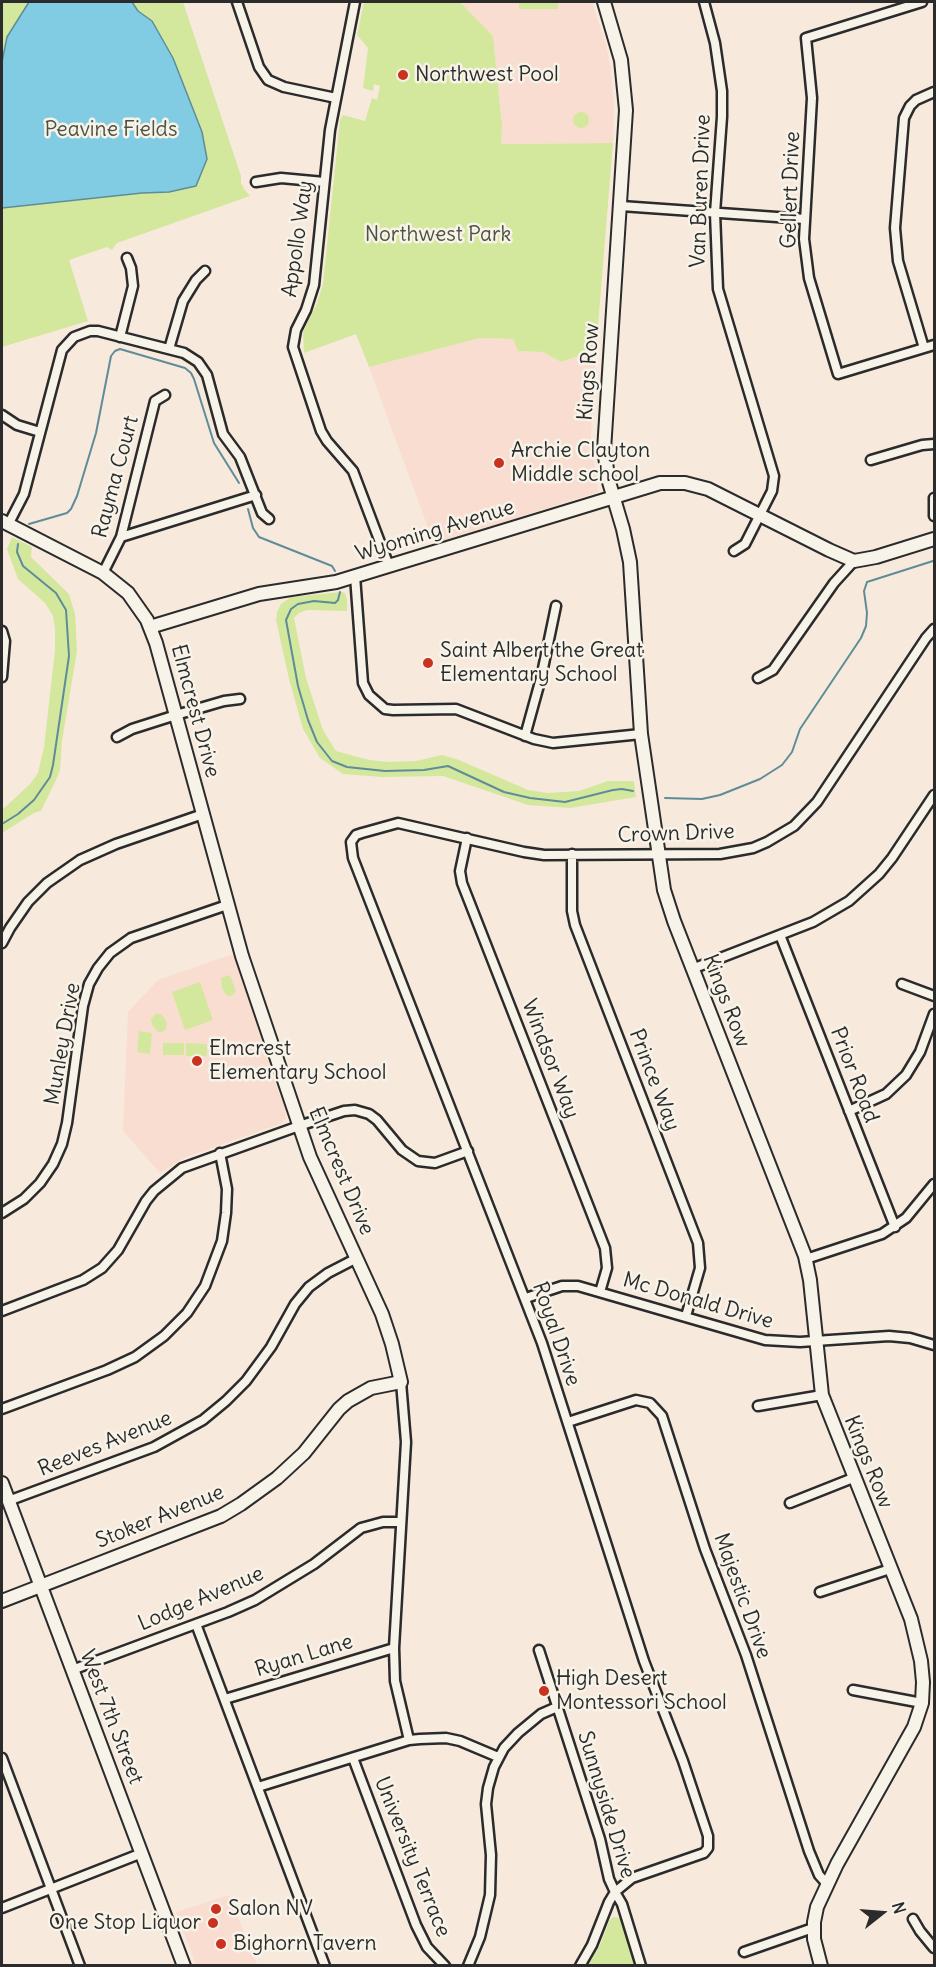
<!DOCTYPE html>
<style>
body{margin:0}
#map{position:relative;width:936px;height:1967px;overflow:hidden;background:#f8e9dd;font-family:Delius,sans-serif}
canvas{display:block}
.frame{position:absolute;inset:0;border:3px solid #2b2b2b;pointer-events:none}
.north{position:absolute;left:852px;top:1883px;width:60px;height:60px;-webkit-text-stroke:4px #f7f3e8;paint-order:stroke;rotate:73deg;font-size:16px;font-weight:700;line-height:24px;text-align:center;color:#2b2b2b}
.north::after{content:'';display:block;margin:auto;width:21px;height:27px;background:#2b2b2b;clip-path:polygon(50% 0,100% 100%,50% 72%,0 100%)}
</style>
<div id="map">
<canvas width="936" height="1967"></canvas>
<div class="frame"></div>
<div class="north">N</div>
</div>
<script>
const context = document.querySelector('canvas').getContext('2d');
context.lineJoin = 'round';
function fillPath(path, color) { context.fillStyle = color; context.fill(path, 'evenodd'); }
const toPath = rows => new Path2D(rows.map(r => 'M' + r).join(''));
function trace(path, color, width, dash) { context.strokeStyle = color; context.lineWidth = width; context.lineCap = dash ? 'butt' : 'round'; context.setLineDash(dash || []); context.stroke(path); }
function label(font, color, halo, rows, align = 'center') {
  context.font = font + ' Delius,sans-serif'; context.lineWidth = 5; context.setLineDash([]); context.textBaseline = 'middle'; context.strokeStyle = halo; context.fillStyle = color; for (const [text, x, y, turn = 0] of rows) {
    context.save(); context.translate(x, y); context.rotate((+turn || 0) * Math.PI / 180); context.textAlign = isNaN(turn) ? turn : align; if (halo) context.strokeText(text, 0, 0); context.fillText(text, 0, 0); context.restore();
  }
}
const built = toPath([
 [460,2,592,2,606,45,611,70,614,104,613,143,501,144,502,126,493,36],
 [480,338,513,339,518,351,543,352,561,362,596,350,591,435,598,492,434,544,369,367],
 [233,954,285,1110,286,1118,280,1124,186,1157,160,1173,123,1131,128,1012,158,980],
 [229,1895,257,1965,196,1965,176,1912]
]);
const green = toPath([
 [2,2,183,2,241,176,241,183,244,189,250,196,117,243,112,250,107,247,69,260,88,321,2,347],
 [364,2,460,2,493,36,502,126,501,144,613,143,596,350,561,362,543,352,518,351,513,339,480,338,369,367,356,334,304,353,303,332,317,303,323,284,340,120,343,115,365,121,372,98,377,100,380,86,374,84,373,91,363,88,368,48,357,35],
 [519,2,558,2,558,9,519,9],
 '573 120a8 8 0 1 1 16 0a8 8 0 1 1-16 0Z',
 [12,537,32,547,31,557,69,594,75,614,77,651,62,741,60,770,56,780,41,811,34,813,2,833,2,810,30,784,38,773,44,747,55,650,55,629,53,616,45,603,18,579,7,549],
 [342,592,345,593,347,599,347,611,307,610,299,613,294,618,306,678,323,730,336,751,369,760,389,762,416,761,442,755,459,760,528,790,548,793,579,791,608,781,634,781,636,797,570,808,528,805,443,776,382,777,343,774,320,758,303,729,289,679,276,620,277,612,281,604,291,597],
 [230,975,236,991,231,996,227,996,222,988,221,978],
 [200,982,213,1020,185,1030,172,992],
 [156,1014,161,1014,167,1022,166,1029,162,1032,158,1032,152,1025,151,1019],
 [139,1031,152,1033,150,1054,137,1052],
 [163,1043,184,1043,184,1055,163,1055],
 [186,1043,207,1044,207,1056,186,1056],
 [613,1917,619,1918,622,1921,635,1965,588,1965,601,1943,609,1921]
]);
const water = toPath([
 [29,2,132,2,138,11,152,21,173,58,202,132,207,159,196,186,169,192,142,193,2,208,2,62,7,37,29,2]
]);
const stream = toPath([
 [248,509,253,528,259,537,332,566,335,571],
 [29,524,67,513,71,509,77,496,96,433,111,356,115,351,120,349,185,368,191,373,194,379,214,443,239,483],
 [340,592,338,600,335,603,314,601,298,604,291,609,286,620,298,686,308,720,317,742,332,761,347,767,385,771,424,770,448,766,504,792,530,798,565,802,613,790,622,789,633,791],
 [665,798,702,799,720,795,760,779,782,765,792,752,800,729,861,638,866,626,867,613,864,591,867,582,933,561],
 [2,824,18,814,34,800,50,777,53,765,69,656,66,610,56,593,23,566,17,552,18,544]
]);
const street = toPath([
 [237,2,259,67,268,80,284,87,336,98],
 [355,2,330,130,314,285,306,310,296,330,293,347,321,431,327,441,353,471,389,566],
 [704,2,715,43,722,91,722,117,715,213,718,289,774,476,772,491,745,544,734,551],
 [922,2,806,38,812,98,804,239,809,278,838,374,934,345],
 [256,182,281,178,324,182],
 [621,206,805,219],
 [120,337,133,286,131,268,127,258],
 [924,348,898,261,895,228,904,118,910,106,916,100,934,92],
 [169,349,183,301,196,280,205,271],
 [2,415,17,425,40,432],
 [871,460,922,445,934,444],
 [934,498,934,516],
 [8,525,24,494,62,350,74,337,90,331,98,331,184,353,198,362,207,375,223,434,240,457,262,513,269,519],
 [121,537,256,495],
 [103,573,121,537,155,401,165,395],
 [355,576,363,683,369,695,385,709,393,710,456,709,534,739,553,743,641,734],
 [2,631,5,641,2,677],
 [758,678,773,670,834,583,854,561],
 [525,736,541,678,556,606],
 [117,737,132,729,176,715,224,701,240,699],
 [467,838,460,871,462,883,605,1248,607,1268,600,1292],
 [572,854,572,911,575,925,698,1243,700,1268,686,1316],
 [780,935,895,1227],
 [2,943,10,928,28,902,47,883,80,860,116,844,203,814],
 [692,969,813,922,849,901,879,874,892,858,934,795],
 [902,984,934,996],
 [849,1111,886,1094,906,1075,920,1052,934,1014],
 [2,1213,24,1199,40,1183,53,1164,62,1144,67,1123,83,1006,89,984,98,968,110,953,131,938,227,905],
 [806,1259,882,1234,906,1218,934,1184],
 [526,1298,562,1286,578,1286,765,1340,800,1342,889,1336,910,1338,934,1345],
 [2,1311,83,1280,102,1268,118,1250,146,1201,154,1191,182,1168,299,1126,344,1111,355,1110,369,1114,377,1120,402,1150,418,1161,435,1163,468,1151],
 [401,1382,406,1442,394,1648,395,1681,409,1740],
 [758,1406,822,1395],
 [2,1409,107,1370,135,1357,164,1336,187,1313,205,1286,222,1241,226,1213,227,1189,220,1153],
 [568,1422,636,1400,650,1403,662,1416,705,1549,746,1655,809,1851,819,1875,827,1884],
 [8,1501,154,1447,203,1420,226,1401,246,1381,271,1347,295,1304,309,1287,328,1273,357,1258],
 [790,1503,853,1478],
 [820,1592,890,1569],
 [196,1624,325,1966],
 [539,1650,600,1839,609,1879,615,1892,609,1902,592,1945,580,1966],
 [72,1670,228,1612,255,1600,314,1564,361,1528,383,1522,401,1522],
 [853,1690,922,1703],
 [225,1699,394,1648],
 [2,1758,80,1966],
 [353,1758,416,1925,427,1947,445,1966],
 [258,1787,409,1740,420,1739,446,1738,460,1741,498,1757],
 [2,1908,142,1853],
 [913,1919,920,1931,934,1948],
 [744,1952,813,1928],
 [468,1966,480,1937,490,1895,491,1855,486,1804,488,1788,494,1767,504,1748,518,1733,541,1714,557,1707],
 [641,1966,622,1904,615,1892,632,1878,704,1853,708,1848,708,1836,683,1761,644,1661,542,1343,353,858,351,842,356,835,362,833,398,823,524,852,544,855,720,854,753,848,767,842,794,826,817,802,926,638,934,629]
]);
const secondary = toPath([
 [604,2,621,60,626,110,604,450,609,482,623,529,630,562,641,734,664,890,674,921,805,1256,810,1280,822,1395,911,1619,921,1661,923,1682,922,1703,914,1727,837,1864,817,1907,814,1922,814,1939,821,1966],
 [2,521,103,573,128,593,147,620,156,643,242,956,310,1157,382,1314,392,1344,401,1382,371,1388,348,1401,339,1409,304,1453,277,1478,241,1504,221,1516,2,1601],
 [150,627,259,594,336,582,660,483,685,483,708,489,829,550,854,561,876,557,934,539],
 [2,1483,184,1966]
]);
const markers = [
 [403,75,6,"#c8321e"],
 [499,463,6,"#c8321e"],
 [428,663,6,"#c8321e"],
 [197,1061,6,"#c8321e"],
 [544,1691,6,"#c8321e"],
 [216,1909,6,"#c8321e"],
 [213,1923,6,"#c8321e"],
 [221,1944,6,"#c8321e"]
];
const poiNames = [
 ["Northwest Pool",415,75],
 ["Archie Clayton",511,451],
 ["Middle school",511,475],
 ["Saint Albert the Great",440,651],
 ["Elementary School",440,675],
 ["Elmcrest",209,1049],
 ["Elementary School",209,1073],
 ["High Desert",556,1679],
 ["Montessori School",556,1703],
 ["Salon NV",228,1909],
 ["One Stop Liquor",201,1923,"right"],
 ["Bighorn Tavern",233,1944]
];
const parkNames = [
 ["Peavine Fields",111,130],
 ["Northwest Park",438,235]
];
const streetNames = [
 ["Gellert Drive",791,190,-88],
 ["Van Buren Drive",701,191,-88],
 ["Appollo Way",298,239,-82],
 ["Kings Row",589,372,-86],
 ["Rayma Court",116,477,-75],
 ["Wyoming Avenue",435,531,-17],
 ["Elmcrest Drive",195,711,75],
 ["Crown Drive",676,834,-2],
 ["Kings Row",726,1001,69],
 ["Munley Drive",63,1044,-80],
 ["Windsor Way",550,1059,69],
 ["Prior Road",854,1075,69],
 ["Prince Way",654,1080,69],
 ["Elmcrest Drive",341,1171,67],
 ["Mc Donald Drive",698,1301,16],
 ["Royal Drive",556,1334,71],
 ["Reeves Avenue",105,1444,-22],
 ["Kings Row",868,1462,68],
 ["Stoker Avenue",160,1517,-22],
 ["Majestic Drive",742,1596,70],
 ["Lodge Avenue",201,1599,-23],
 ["Ryan Lane",304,1656,-17],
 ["West 7th Street",111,1717,69],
 ["Sunnyside Drive",606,1805,73],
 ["University Terrace",412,1857,68]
];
fillPath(built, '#f9ddd0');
fillPath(green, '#d3e89d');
fillPath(water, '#81cce2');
trace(water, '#5f8c99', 1.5);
trace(stream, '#5f8c99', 2);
trace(street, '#2b2b2b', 13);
trace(secondary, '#2b2b2b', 16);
trace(street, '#f7f3e8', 8);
trace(secondary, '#f7f3e8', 12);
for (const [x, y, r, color] of markers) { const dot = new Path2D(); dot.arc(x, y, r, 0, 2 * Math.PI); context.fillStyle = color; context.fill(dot); trace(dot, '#f7f3e8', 2); }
label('21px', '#2b2b2b', '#f7f3e8', poiNames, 'left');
label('21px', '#4d5142', '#f7f3e8', parkNames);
label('21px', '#2b2b2b', '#f7f3e8', streetNames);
</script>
